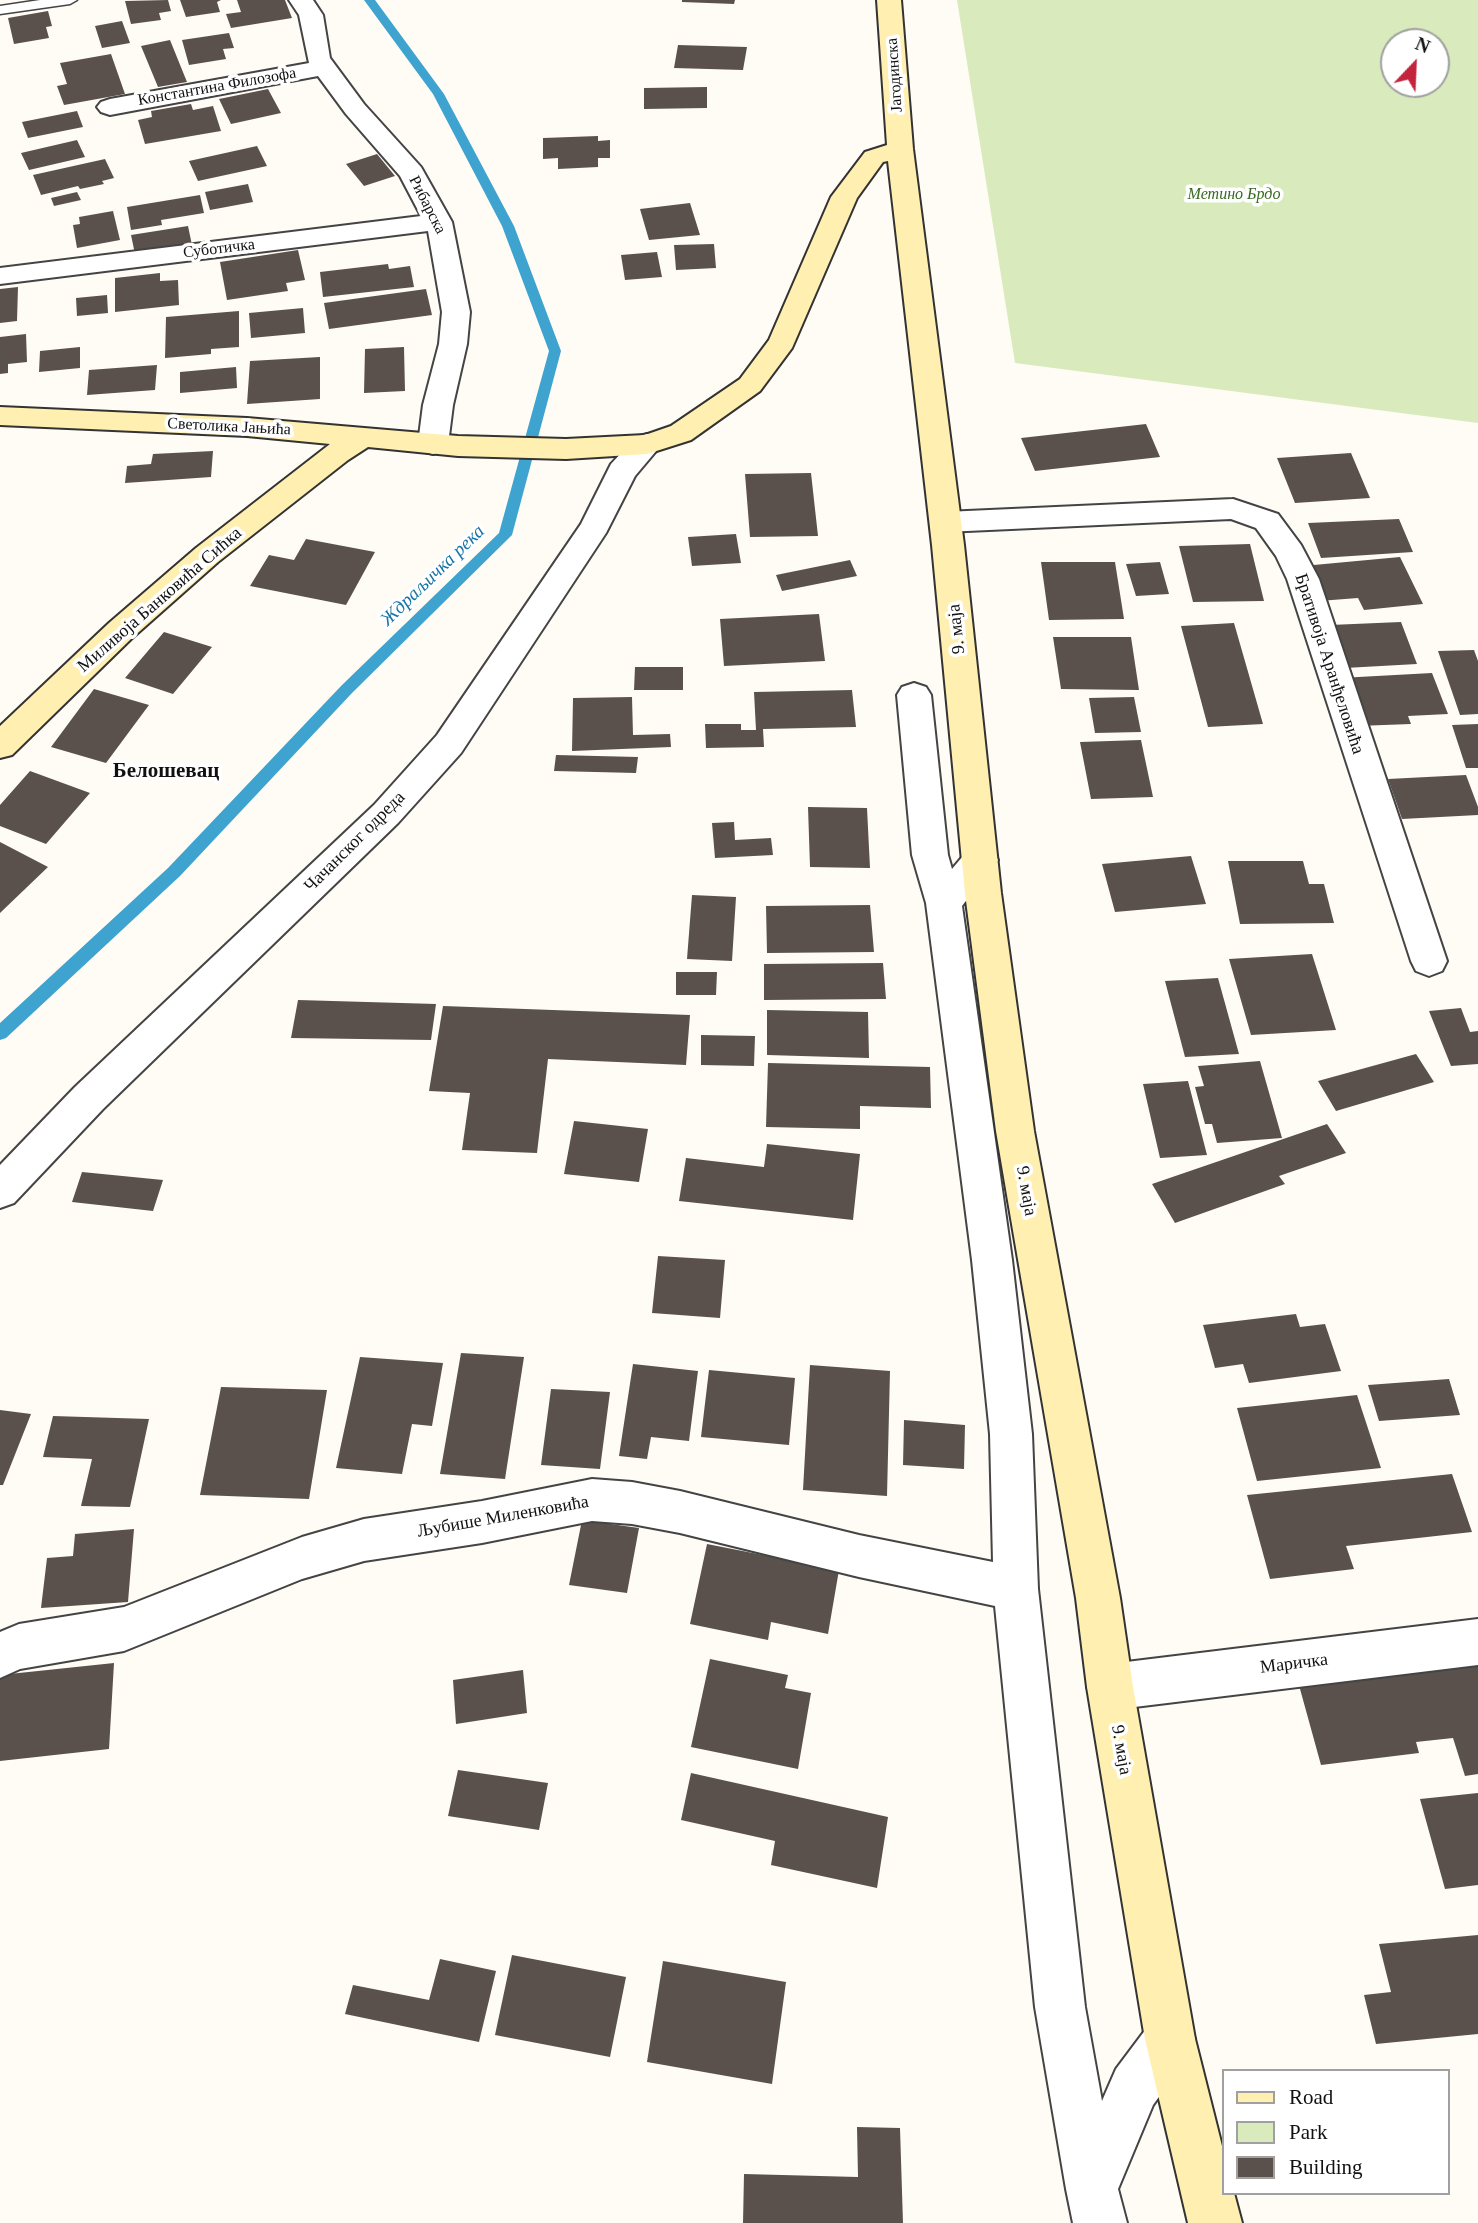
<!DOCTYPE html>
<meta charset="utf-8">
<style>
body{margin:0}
#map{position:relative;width:1478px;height:2223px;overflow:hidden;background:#fffcf5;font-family:Georgia,serif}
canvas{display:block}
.legend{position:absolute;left:1222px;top:2069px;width:228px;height:126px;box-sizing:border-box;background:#fff;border:2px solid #a0a0a0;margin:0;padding:9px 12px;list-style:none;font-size:21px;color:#111}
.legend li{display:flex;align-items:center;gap:14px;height:35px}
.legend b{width:35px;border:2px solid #a0a0a0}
.north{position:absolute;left:1380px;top:28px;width:70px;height:70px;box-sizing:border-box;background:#fff;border:2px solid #a0a0a0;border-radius:50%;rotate:23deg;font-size:19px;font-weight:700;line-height:28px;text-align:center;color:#111}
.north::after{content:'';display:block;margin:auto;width:24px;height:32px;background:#c4253c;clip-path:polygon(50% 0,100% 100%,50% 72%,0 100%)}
</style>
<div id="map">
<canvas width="1478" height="2223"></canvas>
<ul class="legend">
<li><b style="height:9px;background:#ffefb0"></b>Road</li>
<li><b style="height:19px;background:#d9ebbd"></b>Park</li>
<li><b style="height:19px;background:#5a514d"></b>Building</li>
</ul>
<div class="north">N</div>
</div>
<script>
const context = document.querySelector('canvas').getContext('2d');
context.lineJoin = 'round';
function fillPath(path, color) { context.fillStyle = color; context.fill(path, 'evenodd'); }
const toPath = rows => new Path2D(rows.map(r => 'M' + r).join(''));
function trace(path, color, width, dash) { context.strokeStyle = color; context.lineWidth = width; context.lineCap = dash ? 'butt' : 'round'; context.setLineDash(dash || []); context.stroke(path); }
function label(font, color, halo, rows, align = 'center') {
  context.font = font + ' Georgia,serif'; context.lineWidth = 7; context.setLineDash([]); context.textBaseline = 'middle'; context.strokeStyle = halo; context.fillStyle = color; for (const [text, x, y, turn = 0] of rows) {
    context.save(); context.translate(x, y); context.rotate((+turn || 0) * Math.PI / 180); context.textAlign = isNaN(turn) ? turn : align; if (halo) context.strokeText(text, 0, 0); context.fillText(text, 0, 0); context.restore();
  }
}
const green = toPath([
 [957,0,1478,0,1478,423,1015,363],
 [1394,42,1436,42,1436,84,1394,84]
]);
const stream = toPath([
 [364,0,375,0,444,94,514,226,561,351,512,535,352,693,180,876,6,1038,0,1040,0,1023,168,868,342,685,499,533,549,351,502,226,433,94,364,0]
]);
const building = toPath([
 [168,0,171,11,159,13,161,20,131,24,125,1],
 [180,0,221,0,217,2,220,12,186,17],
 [237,0,285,0,292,18,231,28,226,14,241,12],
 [682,0,735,0,734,4,682,2],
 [48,11,52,26,46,27,49,38,14,44,8,18],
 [122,21,130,43,102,48,95,26],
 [229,33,234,48,223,49,226,59,189,65,182,40],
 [170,40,187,82,158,87,141,46],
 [678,45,747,47,743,70,674,68],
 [111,54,125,94,64,105,57,86,67,84,60,63],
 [707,87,707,108,644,109,644,88],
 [268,89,281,113,231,124,219,99],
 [191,104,193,110,213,106,221,131,145,144,138,120,152,117,151,111],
 [77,111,83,127,28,138,22,122],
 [598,136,598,141,610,140,610,158,598,158,598,167,558,169,558,158,543,159,543,138],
 [77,140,85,157,29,170,21,153],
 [257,146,267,166,198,181,189,161],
 [377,154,395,176,364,186,346,164],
 [105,159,114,178,102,181,104,184,80,189,78,186,41,195,33,175],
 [248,184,253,202,210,210,205,192],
 [77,192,81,200,54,206,51,198],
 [200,195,204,213,161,220,162,225,131,230,127,207],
 [690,203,700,235,649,240,640,209],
 [113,211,120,240,77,248,73,225,80,224,79,217],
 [188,226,192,245,135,254,131,235],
 [714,244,716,268,676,270,674,245],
 [298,250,305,280,286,283,288,291,227,300,220,262],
 [657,252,662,277,625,280,621,255],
 [388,264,389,269,410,266,414,287,323,297,320,272],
 [160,273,160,281,178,280,179,305,115,312,115,278],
 [18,287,17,321,0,323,0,289],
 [426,289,432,315,329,329,324,303],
 [107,295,108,313,77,316,76,298],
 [303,308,305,333,251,338,249,313],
 [239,311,239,347,211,349,211,354,165,358,166,317],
 [26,334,27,362,8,364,8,373,0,374,0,337],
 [80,347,80,368,39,372,40,351],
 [404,347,405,391,364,393,365,349],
 [320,357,320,399,247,404,250,361],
 [157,365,155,390,87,395,89,370],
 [236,367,237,388,180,393,180,372],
 [1146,424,1160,457,1035,471,1021,438],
 [213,451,211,477,125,483,127,466,151,464,153,454],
 [1351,453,1370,498,1295,503,1277,458],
 [811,473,818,536,750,537,745,474],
 [1399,519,1413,552,1321,558,1308,523],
 [736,534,741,563,692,566,688,537],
 [306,539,375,552,346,605,250,586,269,555,294,560],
 [1250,544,1264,601,1193,602,1179,546],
 [1400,557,1423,604,1364,610,1358,598,1319,601,1303,566],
 [850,560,857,576,782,591,776,575],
 [1041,562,1115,562,1124,619,1049,620],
 [1160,562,1169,594,1136,596,1126,564],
 [819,614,825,661,724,666,720,619],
 [1401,622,1417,664,1345,668,1330,625],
 [1234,623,1263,724,1208,727,1181,626],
 [164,632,212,647,173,694,125,678],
 [1053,637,1131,637,1139,690,1061,689],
 [1474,650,1478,661,1478,714,1460,715,1438,651],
 [635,667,683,667,683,690,634,690],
 [1432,673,1448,714,1408,716,1411,724,1357,726,1340,678],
 [94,689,149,705,106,763,51,747],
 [852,690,856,727,763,729,764,747,706,748,705,724,741,724,741,730,756,730,754,692],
 [632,697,633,735,670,734,671,747,572,751,573,698],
 [1134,697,1141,732,1095,733,1089,698],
 [1478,724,1478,768,1466,768,1452,725],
 [1141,740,1153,797,1091,799,1080,742],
 [556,755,638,757,636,773,554,771],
 [30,771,90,793,46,844,0,826,0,805],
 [1466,775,1478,807,1478,815,1402,819,1388,779],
 [808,807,867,808,870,868,810,867],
 [734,822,735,840,771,838,773,855,715,858,712,823],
 [0,842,48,867,0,913],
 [1191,856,1206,904,1115,912,1102,864],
 [1228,861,1303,861,1309,884,1324,884,1334,923,1240,924],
 [692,895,736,897,732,961,687,959],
 [870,905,874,952,767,953,766,906],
 [1312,954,1336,1030,1251,1035,1229,959],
 [883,963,886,999,764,1000,764,964],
 [676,972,717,972,716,995,676,995],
 [1218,978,1239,1054,1185,1057,1165,981],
 [298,1000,436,1004,431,1040,291,1038],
 [443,1006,690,1015,686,1065,548,1059,537,1153,462,1150,470,1093,429,1091],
 [1461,1008,1470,1032,1478,1031,1478,1064,1451,1066,1429,1011],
 [767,1010,868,1012,869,1058,767,1055],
 [701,1035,755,1036,754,1066,701,1065],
 [1416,1054,1434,1082,1336,1111,1318,1081],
 [1260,1061,1282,1138,1217,1143,1212,1124,1205,1124,1195,1087,1204,1086,1198,1066],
 [768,1063,930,1067,931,1108,860,1106,860,1129,766,1127],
 [1188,1081,1207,1155,1160,1158,1143,1084],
 [574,1121,648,1129,639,1182,564,1174],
 [1327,1124,1346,1153,1279,1176,1285,1184,1175,1223,1152,1184],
 [767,1144,860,1154,853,1220,679,1201,686,1158,764,1167],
 [82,1172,163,1180,153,1211,72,1202],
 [658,1256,725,1260,720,1318,652,1313],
 [1296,1314,1300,1327,1325,1324,1341,1371,1249,1383,1243,1364,1215,1368,1203,1325],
 [461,1353,524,1357,505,1479,440,1474],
 [360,1357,443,1363,432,1426,412,1424,402,1474,336,1468],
 [633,1364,698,1371,689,1441,651,1437,647,1459,619,1456],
 [810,1365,890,1371,887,1496,803,1490],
 [709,1370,795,1378,789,1445,701,1437],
 [1449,1379,1460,1415,1379,1421,1368,1385],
 [221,1387,327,1390,309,1499,200,1495],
 [551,1389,610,1392,600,1469,541,1465],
 [1357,1395,1381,1468,1257,1481,1237,1408],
 [0,1410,31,1414,3,1485,0,1485],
 [53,1416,149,1419,130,1507,81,1506,92,1459,43,1457],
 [904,1420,965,1425,964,1469,903,1465],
 [1452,1474,1472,1532,1346,1546,1354,1569,1270,1579,1247,1495],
 [582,1520,639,1528,627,1593,569,1585],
 [134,1529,128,1602,41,1608,47,1558,73,1556,75,1534],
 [707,1544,839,1570,828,1634,771,1622,768,1640,690,1624],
 [1478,1657,1478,1774,1465,1776,1453,1738,1416,1742,1419,1753,1321,1765,1297,1678],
 [710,1659,788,1675,785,1688,811,1693,798,1769,691,1747],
 [114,1663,109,1749,0,1761,0,1675],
 [523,1670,527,1713,456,1724,453,1680],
 [458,1770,548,1783,539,1830,448,1816],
 [691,1773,888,1817,877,1888,771,1865,775,1841,681,1820],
 [1478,1793,1478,1885,1445,1889,1420,1799],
 [1478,1935,1478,2034,1376,2044,1364,1995,1391,1992,1379,1944],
 [512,1955,626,1977,610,2057,495,2035],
 [440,1959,496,1971,479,2042,345,2014,353,1985,429,2000],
 [663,1961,786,1982,772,2084,647,2062],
 [857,2127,900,2128,903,2223,743,2223,744,2174,858,2177]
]);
const lane = toPath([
 [40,0,77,0,70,4,0,14,0,6,40,0]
]);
const street = toPath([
 [289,0,313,0,323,15,330,58,364,104,421,167,452,222,470,312,467,344,453,405,448,444,444,451,433,454,422,451,418,444,423,405,439,344,442,312,428,231,0,284,0,268,421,216,400,176,346,114,318,76,110,115,101,112,97,107,101,102,110,99,309,63,299,15,289,0],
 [647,434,658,437,662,444,635,476,606,533,461,753,398,823,103,1109,14,1203,0,1208,0,1165,75,1087,374,805,437,735,581,524,611,464,636,437,647,434],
 [1233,499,1278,514,1301,545,1319,579,1447,961,1442,971,1429,976,1416,971,1411,961,1287,579,1276,556,1256,528,1231,519,945,532,934,529,930,522,934,515,945,512,1233,499],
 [914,683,926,687,931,695,948,855,952,869,968,850,980,847,992,850,998,860,962,906,1012,1260,1032,1434,1038,1589,1085,2007,1102,2101,1116,2069,1152,2021,1170,2014,1188,2021,1195,2039,1188,2057,1153,2105,1118,2189,1127,2223,1073,2223,1066,2189,1035,2007,995,1606,859,1577,680,1533,632,1524,592,1521,482,1543,364,1561,302,1579,124,1651,20,1669,0,1678,0,1632,19,1624,124,1607,302,1537,364,1519,482,1501,592,1479,632,1482,680,1491,859,1535,993,1562,990,1434,972,1260,926,903,912,855,897,695,902,687,914,683],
 [1478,1619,1478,1665,1110,1710,1094,1703,1087,1687,1094,1671,1110,1664,1478,1619]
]);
const secondary = toPath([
 [877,0,901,0,913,149,964,545,1001,893,1034,1131,1120,1598,1133,1687,1195,2039,1224,2154,1224,2193,1234,2193,1242,2223,1188,2223,1145,2039,1087,1687,1076,1598,996,1131,965,893,932,545,888,161,883,162,857,198,792,348,760,391,691,440,647,454,566,459,458,456,368,447,348,460,218,562,131,639,12,755,0,758,0,726,109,623,196,548,330,444,247,436,0,425,0,407,247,418,458,436,566,439,645,435,671,426,740,379,769,340,831,197,865,152,887,145,877,0]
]);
const farStreetnames = [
 ["Јагодинска",895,75,-94],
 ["Константина Филозофа",217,87,-10],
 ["Рибарска",427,205,63],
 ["Суботичка",219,249,-7],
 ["Светолика Јањића",229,427,3]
];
const farParknames = [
 ["Метино Брдо",1234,195]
];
const streetNames = [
 ["Миливоја Банковића Сићка",160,600,-41],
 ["9. маја",957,629,-96],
 ["Бративоја Аранђеловића",1329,664,72],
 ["Чачанског одреда",355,842,-45],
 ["9. маја",1026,1191,80],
 ["Љубише Миленковића",503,1517,-10],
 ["Маричка",1294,1664,-7],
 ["9. маја",1121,1750,80]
];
const waterNames = [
 ["Ждраљичка река",433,576,-44]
];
const quarterNames = [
 ["Белошевац",166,772]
];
fillPath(green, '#d9ebbd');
fillPath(stream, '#3ea3cf');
fillPath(building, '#5a514d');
trace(lane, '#444', 3);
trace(street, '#444', 4);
trace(secondary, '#333', 4);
fillPath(lane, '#fff');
fillPath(street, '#fff');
fillPath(secondary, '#ffefb0');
label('16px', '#111', '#fff', farStreetnames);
label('italic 16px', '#366b1f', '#fff', farParknames);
label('18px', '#111', '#fff', streetNames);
label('italic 19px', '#1775a6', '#fff', waterNames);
label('bold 21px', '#111', '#fff', quarterNames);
</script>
